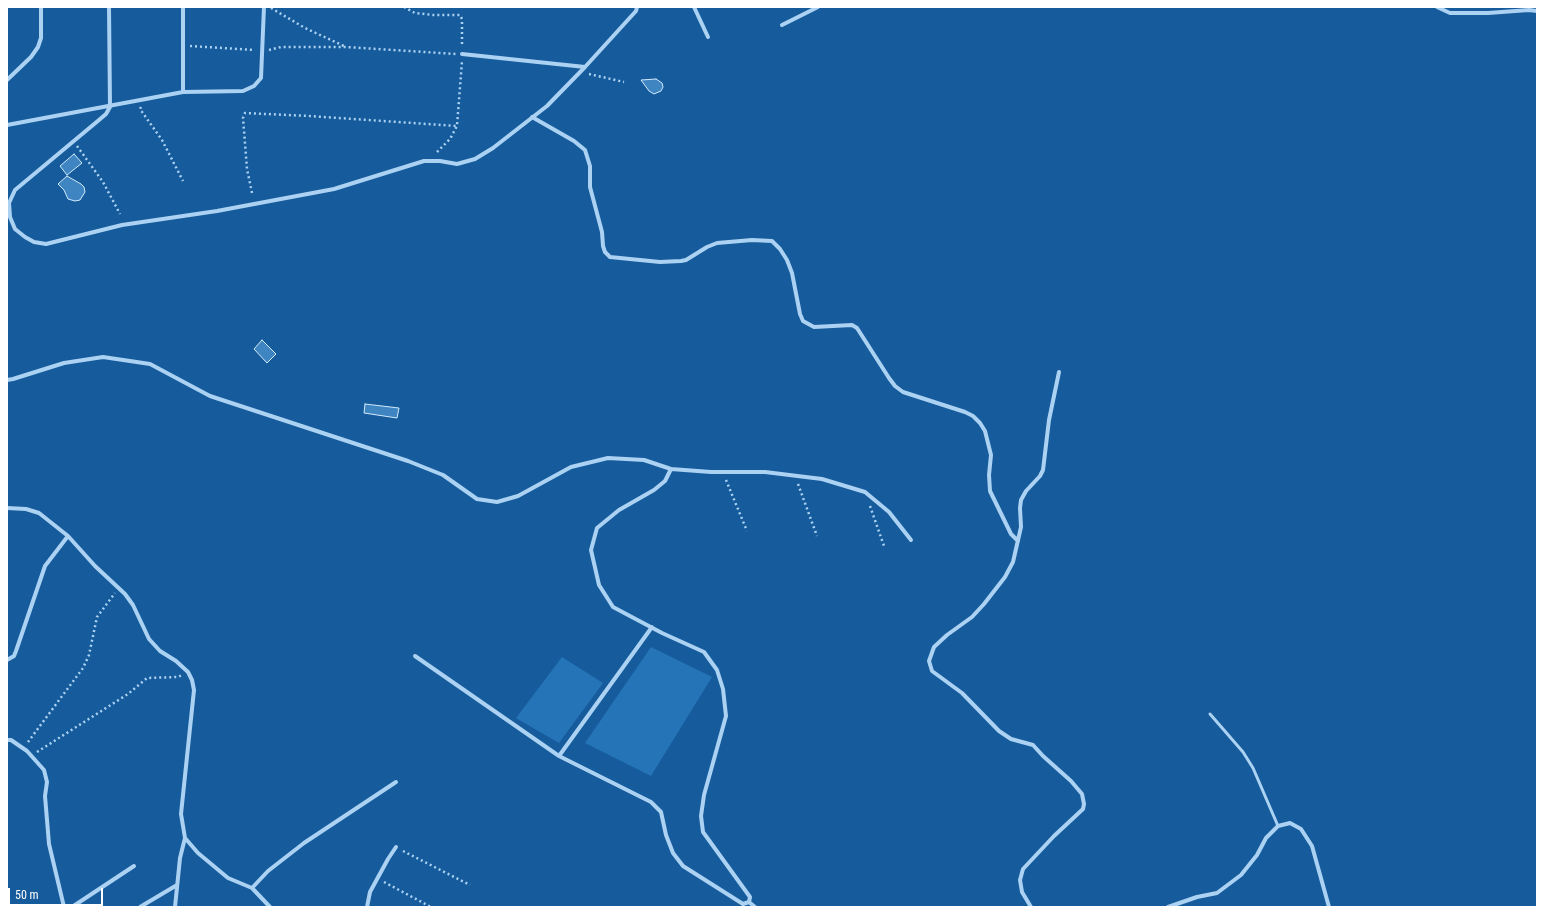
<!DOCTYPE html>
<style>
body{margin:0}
#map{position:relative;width:1544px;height:914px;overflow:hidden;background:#165b9b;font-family:"Roboto Condensed",sans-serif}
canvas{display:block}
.frame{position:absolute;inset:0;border:8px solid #fff;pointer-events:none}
.scale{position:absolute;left:8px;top:888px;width:95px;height:18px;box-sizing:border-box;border:2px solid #fff;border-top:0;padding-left:5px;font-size:12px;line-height:14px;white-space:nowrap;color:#fff;-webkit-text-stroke:3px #165b9b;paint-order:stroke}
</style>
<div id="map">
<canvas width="1544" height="914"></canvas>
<div class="frame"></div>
<div class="scale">50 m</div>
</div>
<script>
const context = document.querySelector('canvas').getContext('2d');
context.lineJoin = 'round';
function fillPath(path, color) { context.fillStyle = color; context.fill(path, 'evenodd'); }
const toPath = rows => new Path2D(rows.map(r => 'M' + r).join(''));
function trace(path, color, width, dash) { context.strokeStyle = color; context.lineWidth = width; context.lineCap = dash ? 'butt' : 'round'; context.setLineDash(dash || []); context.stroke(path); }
const green = toPath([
 [651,647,712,677,651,776,585,743],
 [562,657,603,683,559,743,516,718]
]);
const building = toPath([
 [656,79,662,83,663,87,661,91,654,94,649,91,641,80,656,79],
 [74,154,82,163,67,175,60,166,74,154],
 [67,176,81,184,84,187,85,192,80,200,75,201,68,199,64,190,58,184,67,176],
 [262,340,276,354,267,363,254,349,262,340],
 [365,404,399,408,397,418,364,413,365,404]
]);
const path = toPath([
 [404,7,415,13,433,15,460,15,462,19,462,46],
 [271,8,305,28,344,46],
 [190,46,254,50],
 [269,50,281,47,346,47,456,54],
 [589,74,624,82],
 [141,107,140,109,162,140,183,181],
 [77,146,103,182,120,214],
 [437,152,450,139,457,126,462,61],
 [252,193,247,169,243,118,245,113,309,116,457,126],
 [726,480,747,531],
 [798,484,817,536],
 [870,506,884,546],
 [28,742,83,668,89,655,97,617,115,593],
 [37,752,128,694,147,678,178,677,182,675],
 [403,851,470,885],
 [384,882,431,907]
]);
const lane = toPath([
 [1210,714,1243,752,1253,768,1278,826]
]);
const street = toPath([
 [109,7,110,107,106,114,99,120,15,190,9,203,10,217,15,229,25,237,34,242,46,244,122,225,217,211,334,189,424,161,440,161,457,164,475,159,493,148,547,106,585,67,636,11,637,7],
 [183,7,183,92],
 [694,7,708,37],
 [1437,7,1450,13,1488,13,1529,10,1537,11],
 [782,25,818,7],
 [462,54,585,67],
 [7,80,31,57,38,47,41,38,41,7],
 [532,117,574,141,585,150,590,166,590,187,602,232,603,246,605,252,610,257,660,262,681,261,686,260,707,247,717,243,752,240,772,241,780,249,787,260,792,273,800,314,803,321,814,327,852,325,857,328,889,378,895,386,903,392,965,412,973,416,980,423,985,431,991,455,989,475,990,491,1011,534,1018,541],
 [7,125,183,92,243,91,254,86,261,78,264,7],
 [7,380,13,379,64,363,103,357,150,364,210,396,408,461,443,475,477,499,497,502,518,496,571,467,608,458,644,460,671,469,711,472,765,472,822,479,865,492,889,512,911,540],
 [671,469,665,481,654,490,619,510,597,528,591,550,599,585,613,607,662,633,704,652,717,670,723,689,726,716,704,795,701,816,703,832,750,897,749,902],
 [7,508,26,509,39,513,68,536,95,566,125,594,133,605,149,639,160,651,176,661,188,672,192,680,194,690,181,814,185,838,198,853,228,878,252,888,270,907],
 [415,656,559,756,651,802,661,812,666,835,673,853,683,866,743,904,749,902,755,907],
 [7,660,14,656,16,651,45,566,68,536],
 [7,740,11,740,27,751,44,770,47,782,45,796,49,844,64,907],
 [559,756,652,627],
 [252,888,268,871,304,843,396,782],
 [72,907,134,866],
 [140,907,177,885],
 [175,907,180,858,185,838],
 [367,907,370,892,388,859,396,847],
 [1031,907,1022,892,1020,880,1023,869,1054,836,1083,809,1084,804,1082,794,1071,781,1043,756,1033,745,1011,739,999,731,962,693,932,671,929,661,934,647,947,635,972,617,984,604,1005,577,1013,562,1021,527,1020,508,1021,500,1026,491,1040,476,1043,470,1049,420,1059,372],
 [1168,907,1197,897,1217,893,1241,875,1257,855,1266,838,1278,826,1290,823,1301,829,1312,846,1329,907]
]);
fillPath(green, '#2574b8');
fillPath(building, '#3e85c2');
trace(building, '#d3eafd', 1);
trace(path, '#abd2f3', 2.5, [2, 3]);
trace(lane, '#abd2f3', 3);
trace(street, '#abd2f3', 4);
</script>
